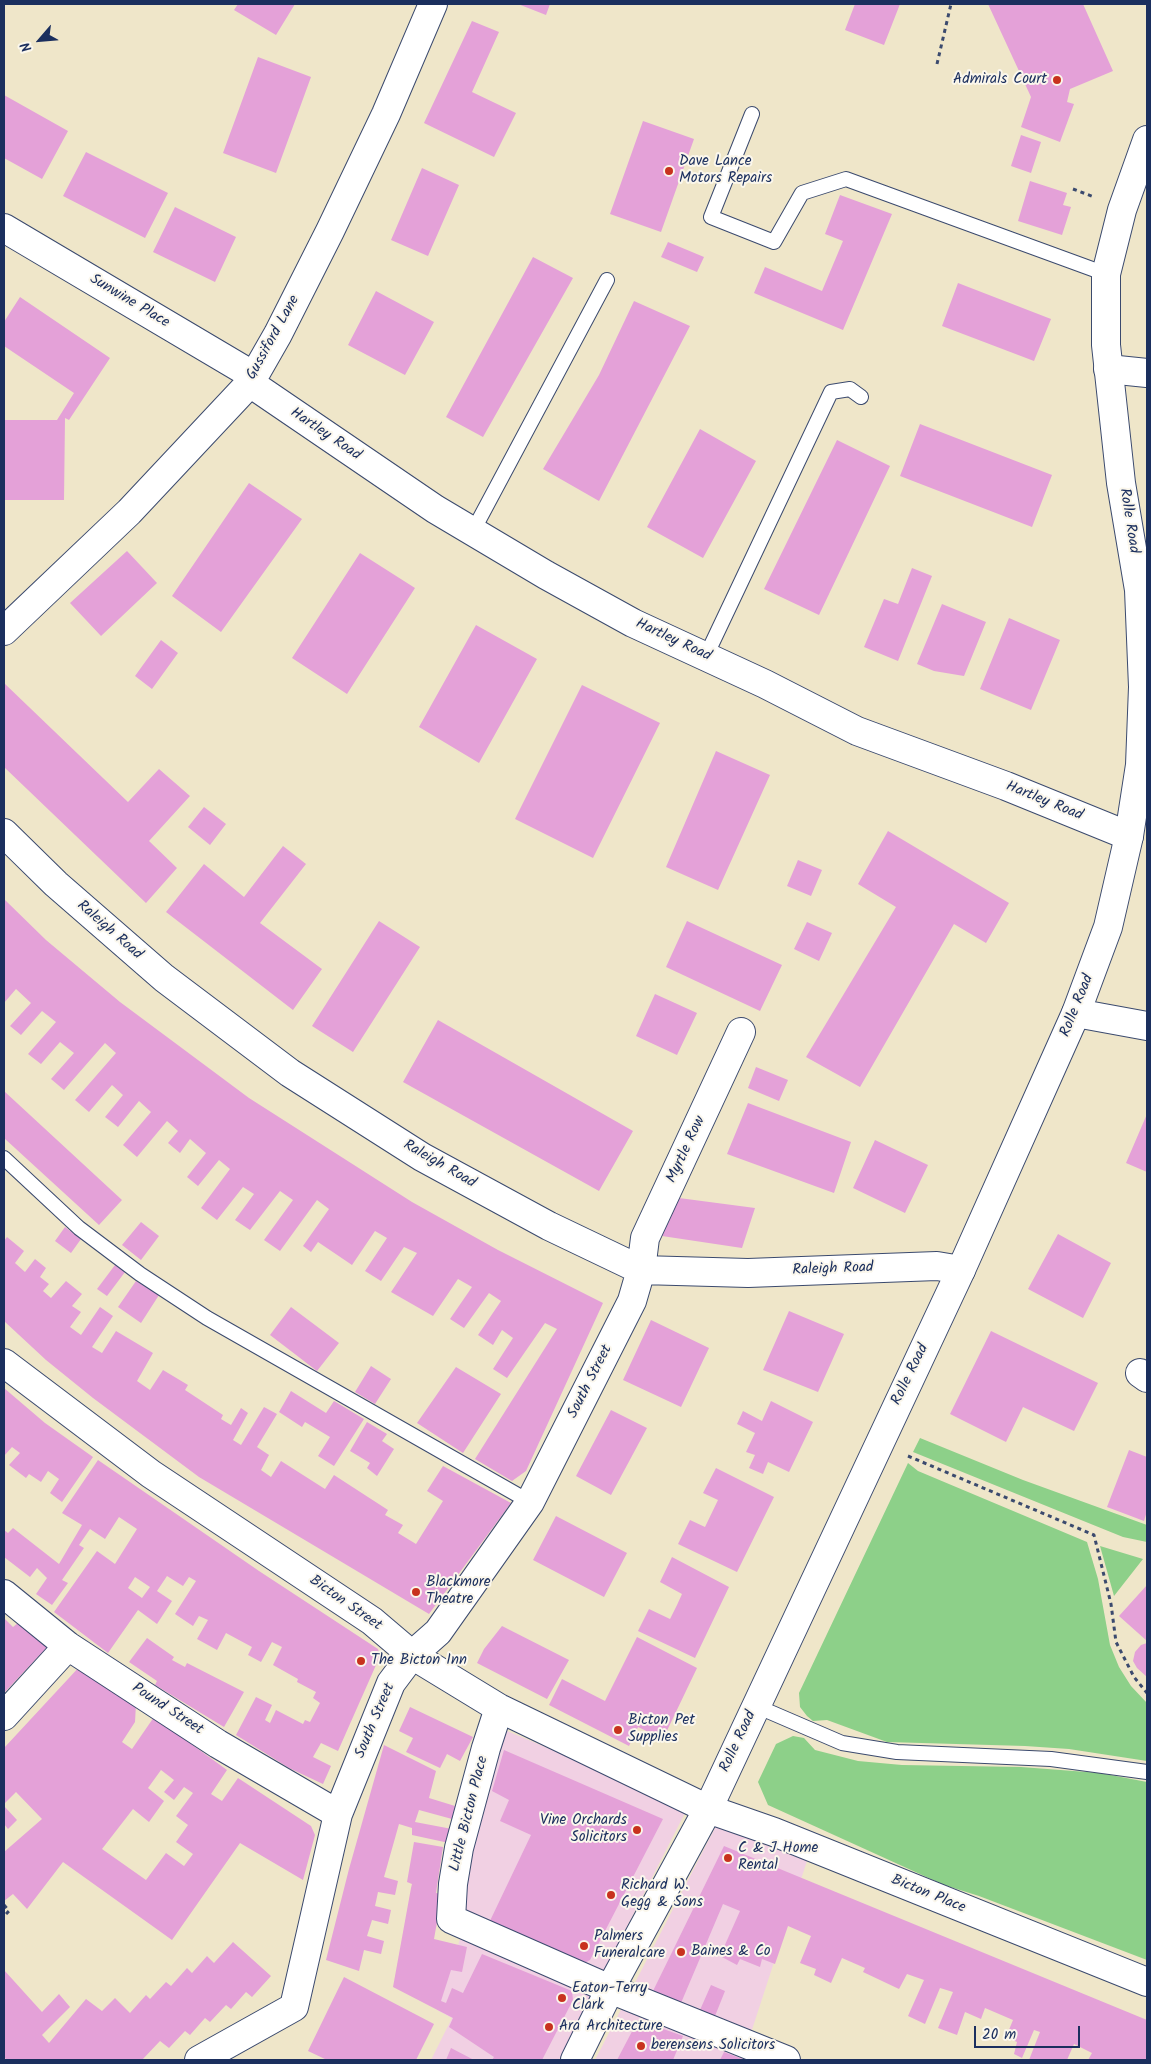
<!DOCTYPE html>
<style>
body{margin:0}
#map{position:relative;width:1151px;height:2064px;overflow:hidden;background:#efe6c9;font-family:Kalam,sans-serif}
canvas{display:block}
.frame{position:absolute;inset:0;border:5px solid #1b2f5e;pointer-events:none}
.north{position:absolute;left:15px;top:15px;width:50px;height:50px;-webkit-text-stroke:4px #fbf7ec;paint-order:stroke;rotate:243deg;font-size:14px;font-weight:700;line-height:20px;text-align:center;color:#1b2f5e}
.north::after{content:'';display:block;margin:auto;width:18px;height:22px;background:#1b2f5e;clip-path:polygon(50% 0,100% 100%,50% 72%,0 100%)}
.scale{position:absolute;left:974px;top:2026px;width:106px;height:22px;box-sizing:border-box;border:2px solid #1b2f5e;border-top:0;padding-left:6px;font-size:15px;line-height:18px;white-space:nowrap;color:#1b2f5e;-webkit-text-stroke:4px #fbf7ec;paint-order:stroke}
</style>
<div id="map">
<canvas width="1151" height="2064"></canvas>
<div class="frame"></div>
<div class="north">N</div>
<div class="scale">20 m</div>
</div>
<script>
const context = document.querySelector('canvas').getContext('2d');
context.lineJoin = 'round';
function fillPath(path, color) { context.fillStyle = color; context.fill(path, 'evenodd'); }
const toPath = rows => new Path2D(rows.map(r => 'M' + r).join(''));
function trace(path, color, width, dash) { context.strokeStyle = color; context.lineWidth = width; context.lineCap = dash ? 'butt' : 'round'; context.setLineDash(dash || []); context.stroke(path); }
function label(font, color, halo, rows, align = 'center') {
  context.font = font + ' Kalam,sans-serif'; context.lineWidth = 4; context.setLineDash([]); context.textBaseline = 'middle'; context.strokeStyle = halo; context.fillStyle = color; for (const [text, x, y, turn = 0] of rows) {
    context.save(); context.translate(x, y); context.rotate((+turn || 0) * Math.PI / 180); context.textAlign = isNaN(turn) ? turn : align; if (halo) context.strokeText(text, 0, 0); context.fillText(text, 0, 0); context.restore();
  }
}
const built = toPath([
 [500,1728,688,1807,559,2060,431,2060,452,2018,437,2010,460,1939,454,1918],
 [716,1826,807,1861,747,2045,751,2060,595,2060]
]);
const green = toPath([
 [920,1438,1023,1480,1147,1525,1147,1542,1123,1537,913,1452],
 [908,1463,918,1471,1087,1542,1098,1579,1110,1645,1119,1667,1131,1686,1147,1703,1147,1761,1069,1749,1025,1746,887,1742,827,1720,813,1721,807,1716,800,1707,799,1693],
 [1100,1546,1143,1559,1114,1596],
 [793,1736,804,1738,815,1750,858,1761,902,1765,1021,1767,1100,1773,1147,1782,1147,1960,979,1896,944,1885,768,1805,758,1782,776,1744]
]);
const building = toPath([
 [238,4,295,4,276,35,234,10],
 [518,4,550,4,546,15],
 [855,4,900,4,884,45,845,30],
 [988,4,1083,4,1113,71,1070,89,1067,102,1074,104,1060,142,1021,127,1031,97],
 [472,21,499,32,472,92,516,113,494,157,424,123],
 [258,57,311,77,276,173,223,153],
 [4,95,68,131,42,179,4,158],
 [643,121,694,139,661,232,610,214],
 [1021,135,1041,142,1031,173,1011,166],
 [86,152,168,193,145,238,63,196],
 [422,168,459,185,428,256,391,240],
 [1030,181,1067,193,1063,205,1071,207,1062,235,1018,221],
 [840,195,892,214,843,330,754,293,765,267,822,291,843,241,825,234],
 [175,207,236,237,215,282,153,252],
 [668,242,704,257,697,272,661,257],
 [533,257,573,278,483,437,446,417],
 [958,283,1051,319,1034,361,942,326],
 [376,291,434,322,405,375,348,345],
 [20,297,110,358,69,420,65,418,64,500,4,500,4,420,57,420,74,393,4,346,4,322],
 [634,301,690,326,599,501,543,469,599,375],
 [920,424,1052,475,1032,527,900,476],
 [700,429,756,461,703,558,647,527],
 [837,440,890,466,819,615,764,589],
 [249,483,302,519,221,632,172,596],
 [127,551,157,583,101,636,70,603],
 [360,553,415,588,347,694,292,658],
 [912,568,932,576,898,661,864,647,884,599,898,604],
 [942,604,986,622,964,676,934,671,917,664],
 [1009,618,1060,640,1031,710,980,689],
 [476,625,537,659,479,763,419,727],
 [161,640,178,653,152,689,135,676],
 [4,683,128,802,159,769,190,796,149,841,177,868,146,903,4,767],
 [582,685,660,723,593,858,515,819],
 [716,751,770,775,718,890,666,867],
 [204,807,226,824,210,845,188,827],
 [888,831,1009,903,986,943,954,924,860,1087,806,1057,896,907,858,884],
 [283,846,306,864,260,923,322,969,293,1010,166,912,204,864,244,897],
 [798,860,822,870,811,896,787,886],
 [4,899,46,940,120,1002,249,1098,412,1202,498,1250,603,1303,526,1471,512,1481,475,1459,557,1329,545,1323,507,1378,493,1369,513,1338,502,1330,493,1345,478,1335,501,1301,489,1293,464,1328,450,1319,472,1287,458,1279,433,1316,391,1292,417,1253,404,1247,381,1281,365,1271,387,1238,375,1231,352,1265,318,1242,311,1252,303,1246,329,1209,317,1200,280,1251,264,1240,293,1200,280,1191,250,1230,235,1220,254,1194,243,1187,217,1220,201,1208,230,1169,219,1160,198,1186,187,1177,206,1153,190,1139,180,1153,168,1143,178,1131,167,1121,137,1157,123,1145,151,1112,139,1101,118,1127,105,1117,123,1095,112,1085,89,1112,75,1100,116,1053,105,1043,64,1090,51,1079,74,1053,60,1042,41,1064,28,1054,56,1022,42,1011,21,1035,10,1026,31,1003,16,989,4,1003],
 [379,921,420,947,353,1052,312,1026],
 [687,921,782,965,760,1011,666,967],
 [807,922,832,933,819,961,794,949],
 [655,994,697,1013,677,1055,636,1036],
 [438,1020,633,1131,599,1191,403,1082],
 [756,1067,788,1080,779,1101,748,1088],
 [4,1091,122,1200,99,1225,4,1138],
 [748,1103,851,1142,834,1193,727,1154],
 [1147,1114,1147,1172,1126,1163],
 [875,1140,928,1165,905,1213,853,1188],
 [679,1198,755,1208,742,1248,662,1236],
 [141,1222,159,1236,141,1260,122,1245],
 [65,1227,81,1239,71,1253,55,1241],
 [1058,1234,1111,1263,1083,1318,1028,1289],
 [7,1237,24,1251,15,1263,25,1272,35,1259,46,1268,40,1277,49,1284,43,1291,51,1298,66,1281,82,1294,72,1306,81,1312,70,1327,81,1335,100,1307,113,1316,92,1347,102,1353,116,1331,153,1353,137,1381,150,1390,163,1370,188,1385,185,1390,223,1415,221,1419,231,1425,241,1408,248,1413,233,1440,241,1445,264,1407,277,1414,257,1447,269,1455,261,1470,271,1477,281,1461,325,1489,334,1475,388,1510,385,1515,403,1525,398,1533,416,1544,443,1501,427,1491,443,1466,511,1503,429,1614,199,1477,93,1398,46,1360,4,1321,4,1241],
 [115,1265,125,1272,107,1296,97,1289],
 [136,1281,159,1295,141,1323,118,1307],
 [291,1307,339,1343,317,1371,270,1335],
 [789,1311,844,1334,818,1392,763,1370],
 [651,1320,709,1348,681,1407,623,1380],
 [991,1331,1098,1383,1074,1431,1023,1407,1006,1442,950,1414],
 [371,1366,391,1379,375,1404,355,1392],
 [456,1367,501,1394,463,1453,417,1423],
 [4,1388,45,1423,93,1457,62,1502,50,1493,59,1479,48,1471,41,1482,29,1474,26,1478,9,1465,20,1453,12,1447,4,1456],
 [291,1391,326,1413,334,1401,364,1419,334,1466,318,1456,330,1437,305,1422,302,1427,279,1412],
 [771,1401,813,1422,789,1472,768,1462,763,1474,749,1468,755,1455,746,1452,755,1433,737,1424,743,1411,762,1421],
 [611,1410,647,1428,611,1495,576,1476],
 [367,1422,387,1434,382,1441,394,1449,377,1476,367,1468,370,1463,350,1451],
 [1129,1450,1147,1457,1147,1511,1144,1521,1107,1507],
 [98,1460,259,1571,378,1649,380,1656,338,1751,321,1743,313,1757,331,1766,323,1784,289,1768,236,1735,256,1697,272,1705,265,1720,270,1723,276,1710,303,1724,305,1720,310,1722,320,1703,313,1698,316,1692,297,1682,298,1679,273,1665,282,1647,272,1642,261,1662,248,1655,252,1647,226,1633,217,1650,197,1639,208,1620,199,1616,193,1626,175,1614,196,1581,189,1577,183,1586,167,1576,157,1591,172,1601,157,1624,138,1610,108,1653,54,1612,97,1551,115,1564,137,1529,119,1517,105,1539,90,1529,79,1545,84,1548,62,1580,68,1583,52,1605,36,1594,47,1578,37,1568,30,1577,4,1557,4,1530,8,1533,13,1528,59,1564,82,1525,62,1513],
 [135,1577,150,1587,142,1598,128,1588],
 [716,1468,774,1497,737,1572,678,1544,690,1520,705,1527,718,1500,703,1493],
 [556,1516,627,1553,604,1597,533,1560],
 [672,1557,729,1587,695,1658,638,1631,649,1609,670,1619,677,1605,682,1594,660,1582],
 [1147,1585,1147,1641,1119,1616],
 [4,1618,13,1627,19,1622,50,1644,4,1693],
 [502,1626,569,1660,547,1699,477,1663,484,1649],
 [637,1637,697,1668,663,1739,638,1727,629,1746,549,1705,562,1679,605,1701],
 [147,1638,174,1657,172,1660,185,1667,187,1663,244,1692,224,1727,155,1685,157,1681,129,1662],
 [1147,1643,1147,1677,1137,1668,1133,1661,1135,1652,1141,1645],
 [81,1665,136,1704,135,1722,122,1742,132,1749,154,1717,227,1770,211,1794,222,1801,238,1778,311,1826,315,1835,303,1880,240,1843,172,1940,63,1862,27,1909,13,1894,4,1901,4,1852,42,1819,16,1792,4,1804,4,1748],
 [161,1770,174,1780,164,1792,174,1800,184,1787,193,1793,176,1816,188,1825,176,1842,193,1854,184,1866,166,1853,146,1880,102,1849,133,1809,149,1822,164,1801,148,1788],
 [410,1707,473,1737,460,1761,447,1754,440,1768,406,1752,413,1738,399,1731],
 [384,1745,436,1771,429,1798,455,1806,452,1819,419,1810,415,1822,452,1829,449,1843,412,1835,412,1828,399,1824,384,1877,398,1881,395,1895,378,1892,375,1906,391,1910,388,1924,372,1920,367,1936,384,1941,381,1954,364,1950,359,1971,326,1960,349,1869],
 [504,1750,663,1819,590,1960,581,1965,488,1925,531,1835,500,1821,509,1800,492,1791],
 [4,1806,17,1820,8,1829,4,1824],
 [414,1842,443,1847,436,1893,442,1894,434,1939,467,1947,462,1972,451,1970,441,2001,446,2003,452,1988,463,1993,482,1954,572,1991,573,2000,542,2060,492,2060,494,2057,449,2027,453,2018,393,1987,411,1888,412,1884,407,1882],
 [724,1846,1147,2020,1147,2060,1088,2060,1092,2053,1074,2044,1067,2060,1029,2060,1040,2032,1034,2030,1022,2058,1014,2054,1017,2042,1006,2037,1013,2020,985,2008,981,2019,965,2012,957,2035,938,2028,953,1992,940,1988,925,2024,908,2016,924,1980,907,1974,899,1989,863,1972,865,1968,842,1958,831,1983,814,1975,816,1969,800,1963,811,1936,788,1926,775,1964,762,1959,760,1967,740,1959,737,1965,720,1956,740,1911,723,1904,681,2003,653,1991],
 [233,1942,271,1976,252,1997,246,1992,231,2009,226,2005,210,2022,205,2018,190,2035,185,2031,169,2048,160,2041,142,2060,7,2060,4,2057,4,1970,42,2012,59,1994,70,2007,42,2035,49,2043,86,1999,102,2011,115,1998,130,2013,146,1995,150,1999,166,1982,171,1986,187,1968,192,1973,207,1956,214,1963],
 [344,1977,434,2024,416,2060,327,2060,308,2051],
 [711,1985,725,1991,715,2016,700,2010],
 [638,2020,683,2036,673,2060,617,2060],
 [451,2048,474,2060,446,2060],
 [724,2052,745,2060,720,2060]
]);
const path = toPath([
 [937,64,951,4],
 [1073,189,1094,197],
 [908,1456,1094,1535,1111,1604,1116,1642,1134,1677,1147,1693],
 [4,1905,9,1911,4,1916]
]);
const service = toPath([
 [752,114,711,217,774,242,802,193,846,179,1106,274],
 [473,531,607,280],
 [706,656,831,392,850,389,861,397],
 [4,1158,79,1228,140,1274,207,1318,530,1502],
 [756,1706,842,1743,897,1752,1051,1759,1147,1772]
]);
const minor = toPath([
 [4,228,254,376],
 [1108,369,1147,373],
 [250,383,435,509,546,575,633,623,765,684,857,731,1006,786,1129,836],
 [4,631,129,512,250,383,278,334,330,231,386,114,433,4],
 [4,833,56,884,164,978,290,1073,422,1157,549,1226,641,1270,748,1273,937,1266,961,1270],
 [1076,1013,1147,1026],
 [4,1363,151,1474,372,1621,412,1655,499,1708,708,1809,774,1832,1147,1982],
 [1140,1373,1147,1378],
 [4,1594,68,1646,218,1744,338,1814],
 [499,1708,486,1748,459,1848,453,1884,451,1919,610,1989,786,2060],
 [4,1716,68,1646],
 [199,2060,294,2007,338,1814,391,1683,412,1655,438,1632,530,1502,632,1301,641,1270,645,1238,741,1032]
]);
const secondary = toPath([
 [575,2060,610,1989,708,1809,961,1270,1076,1013,1108,927,1129,836,1140,765,1143,687,1139,590,1121,483,1106,345,1106,274,1122,210,1147,140]
]);
const markers = [
 [1057,80,5,"#c8321e"],
 [669,171,5,"#c8321e"],
 [416,1592,5,"#c8321e"],
 [361,1661,5,"#c8321e"],
 [618,1730,5,"#c8321e"],
 [637,1830,5,"#c8321e"],
 [728,1858,5,"#c8321e"],
 [611,1895,5,"#c8321e"],
 [584,1946,5,"#c8321e"],
 [681,1952,5,"#c8321e"],
 [562,1998,5,"#c8321e"],
 [549,2027,5,"#c8321e"],
 [641,2046,5,"#c8321e"]
];
const poiNames = [
 ["Admirals Court",1047,80,"right"],
 ["Dave Lance",679,162],
 ["Motors Repairs",679,179],
 ["Blackmore",426,1583],
 ["Theatre",426,1600],
 ["The Bicton Inn",371,1661],
 ["Bicton Pet",628,1721],
 ["Supplies",628,1738],
 ["Vine Orchards",627,1821,"right"],
 ["Solicitors",627,1838,"right"],
 ["C & J Home",738,1849],
 ["Rental",738,1866],
 ["Richard W.",621,1886],
 ["Gegg & Sons",621,1903],
 ["Palmers",594,1937],
 ["Funeralcare",594,1954],
 ["Baines & Co",691,1952],
 ["Eaton-Terry",572,1989],
 ["Clark",572,2006],
 ["Ara Architecture",559,2027],
 ["berensens Solicitors",651,2046]
];
const streetNames = [
 ["Sunwine Place",129,302,31],
 ["Gussiford Lane",274,338,-61],
 ["Hartley Road",325,435,34],
 ["Rolle Road",1128,521,81],
 ["Hartley Road",673,641,25],
 ["Hartley Road",1044,802,22],
 ["Raleigh Road",109,931,41],
 ["Rolle Road",1078,1006,-68],
 ["Myrtle Row",687,1150,-65],
 ["Raleigh Road",439,1165,30],
 ["Raleigh Road",833,1270,-2],
 ["Rolle Road",911,1375,-64],
 ["South Street",591,1382,-63],
 ["Bicton Street",345,1604,35],
 ["Pound Street",167,1710,33],
 ["South Street",376,1721,-67],
 ["Rolle Road",739,1742,-65],
 ["Little Bicton Place",470,1814,-76],
 ["Bicton Place",928,1895,22]
];
fillPath(built, '#f1d0e3');
fillPath(green, '#8dd089');
fillPath(building, '#e4a1d8');
trace(service, '#3b4a6e', 16);
trace(minor, '#3b4a6e', 30);
trace(secondary, '#3b4a6e', 30);
trace(path, '#3b4a6e', 3, [4, 4]);
trace(service, '#fff', 14);
trace(minor, '#fff', 28);
trace(secondary, '#fff', 28);
for (const [x, y, r, color] of markers) { const dot = new Path2D(); dot.arc(x, y, r, 0, 2 * Math.PI); context.fillStyle = color; context.fill(dot); trace(dot, '#fbf7ec', 2); }
label('15px', '#1b2f5e', '#fbf7ec', poiNames, 'left');
label('15px', '#1b2f5e', '#fbf7ec', streetNames);
</script>
